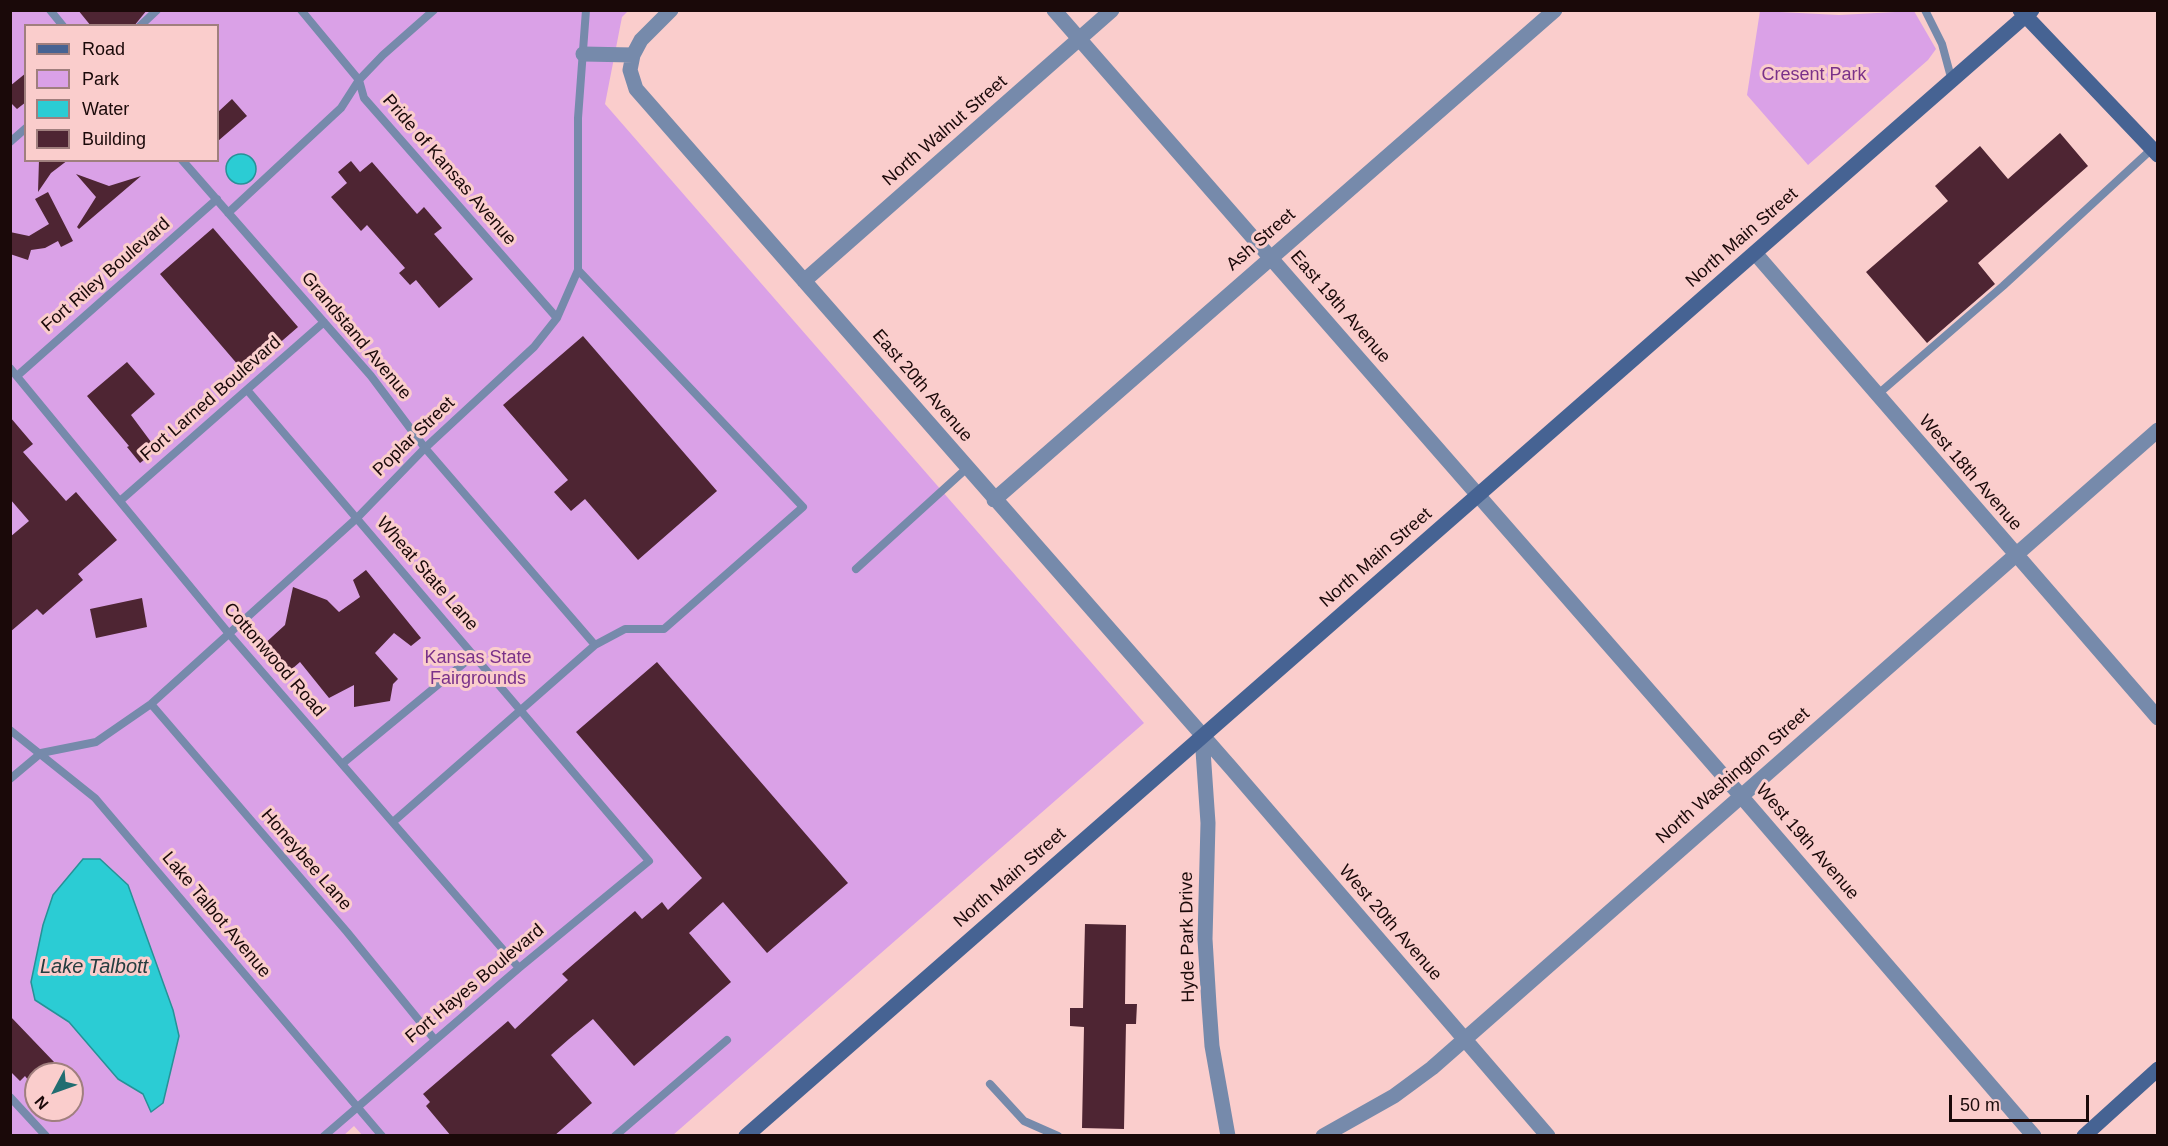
<!DOCTYPE html>
<style>
body{margin:0}
#map{position:relative;width:2168px;height:1146px;overflow:hidden;background:#facdcc;font-family:Arial,sans-serif}
canvas{display:block}
.frame{position:absolute;inset:0;border:12px solid #1a0909;pointer-events:none}
.legend{position:absolute;left:24px;top:24px;width:195px;height:138px;box-sizing:border-box;background:#facdcc;border:2px solid #a07f7e;margin:0;padding:8px 10px;list-style:none;font-size:18px;color:#1a0909}
.legend li{display:flex;align-items:center;gap:12px;height:30px}
.legend b{width:30px;border:2px solid #a07f7e}
.north{position:absolute;left:24px;top:1062px;width:60px;height:60px;box-sizing:border-box;background:#facdcc;border:2px solid #a07f7e;border-radius:50%;rotate:229deg;font-size:16px;font-weight:700;line-height:24px;text-align:center;color:#1a0909}
.north::after{content:'';display:block;margin:auto;width:21px;height:27px;background:#216d71;clip-path:polygon(50% 0,100% 100%,50% 72%,0 100%)}
.scale{position:absolute;left:1949px;top:1095px;width:140px;height:27px;box-sizing:border-box;border:3px solid #1a0909;border-top:0;padding-left:8px;font-size:18px;line-height:21px;white-space:nowrap;color:#1a0909;-webkit-text-stroke:4px #facdcc;paint-order:stroke}
</style>
<div id="map">
<canvas width="2168" height="1146"></canvas>
<div class="frame"></div>
<ul class="legend">
<li><b style="height:8px;background:#466393"></b>Road</li>
<li><b style="height:16px;background:#daa1e7"></b>Park</li>
<li><b style="height:16px;background:#2bccd4"></b>Water</li>
<li><b style="height:16px;background:#4e2533"></b>Building</li>
</ul>
<div class="north">N</div>
<div class="scale">50 m</div>
</div>
<script>
const context = document.querySelector('canvas').getContext('2d');
context.lineJoin = 'round';
function fillPath(path, color) { context.fillStyle = color; context.fill(path, 'evenodd'); }
const toPath = rows => new Path2D(rows.map(r => 'M' + r).join(''));
function trace(path, color, width, dash) { context.strokeStyle = color; context.lineWidth = width; context.lineCap = dash ? 'butt' : 'round'; context.setLineDash(dash || []); context.stroke(path); }
function label(font, color, halo, rows, align = 'center') {
  context.font = font + ' Arial,sans-serif'; context.lineWidth = 6; context.setLineDash([]); context.textBaseline = 'middle'; context.strokeStyle = halo; context.fillStyle = color; for (const [text, x, y, turn = 0] of rows) {
    context.save(); context.translate(x, y); context.rotate((+turn || 0) * Math.PI / 180); context.textAlign = isNaN(turn) ? turn : align; if (halo) context.strokeText(text, 0, 0); context.fillText(text, 0, 0); context.restore();
  }
}
const green = toPath([
 [10,11,628,11,622,17,605,104,1144,723,673,1135,363,1136,354,1126,343,1136,11,1135],
 [26,26,218,26,218,160,26,160],
 [36,1074,72,1074,72,1110,36,1110],
 [1760,11,1839,15,1914,11,1936,49,1928,60,1808,165,1747,95]
]);
const water = toPath([
 '226 169a15 15 0 1 1 30 0a15 15 0 1 1-30 0Z',
 [83,859,100,859,128,885,173,1010,179,1036,163,1103,151,1112,143,1094,118,1079,69,1022,35,1000,31,982,43,925,53,895,83,859]
]);
const building = toPath([
 [78,10,147,10,134,26,91,26],
 [26,73,26,102,17,109,10,102,10,86],
 [232,99,247,116,218,141,218,112],
 [2060,133,2088,166,1978,263,1995,284,1927,343,1866,272,1948,201,1935,186,1980,146,2008,179],
 [39,160,68,160,51,173,38,192],
 [351,161,360,172,372,162,417,214,424,207,442,228,434,234,473,279,439,308,416,280,410,285,399,273,405,268,367,225,361,231,331,197,347,183,338,172],
 [76,174,109,186,141,176,79,229,77,227,96,197],
 [48,192,73,241,61,247,58,241,45,248,31,250,28,260,10,254,10,232,29,236,49,224,35,199],
 [213,228,298,327,245,373,160,274],
 [583,336,717,491,638,560,585,499,571,511,554,492,568,480,503,405],
 [127,362,155,394,131,415,157,450,140,463,127,447,129,446,87,396],
 [10,417,33,444,23,452,66,501,76,492,117,540,78,574,83,580,43,615,37,609,10,632,10,537,29,521,10,499],
 [366,570,421,638,411,646,394,633,375,653,398,679,393,684,390,701,354,707,354,685,329,698,300,662,285,675,261,647,285,625,293,587,327,600,339,612,360,597,353,580],
 [142,598,147,627,96,638,90,609],
 [657,662,848,883,767,953,723,902,689,933,731,982,634,1066,593,1019,569,1039,551,1055,592,1103,554,1136,451,1136,426,1106,430,1102,423,1094,508,1021,515,1029,568,980,562,974,635,911,642,919,662,902,668,910,702,878,576,732],
 [1085,924,1126,925,1125,1004,1137,1004,1136,1024,1126,1024,1124,1129,1082,1128,1084,1027,1070,1026,1070,1008,1083,1008],
 [10,1016,55,1063,44,1074,36,1074,36,1081,32,1085,25,1076,20,1081,10,1071]
]);
const lane = toPath([
 [50,10,63,26],
 [301,10,359,80,364,98,557,318],
 [1925,10,1942,44,1952,81],
 [140,26,157,10],
 [10,142,26,128],
 [182,160,371,376,425,448,595,645],
 [228,213,341,108,359,80,383,55,434,10],
 [10,368,230,635,519,968],
 [17,376,217,199],
 [248,391,649,861,519,968,324,1136],
 [1877,395,2003,286,2154,147],
 [120,501,324,322],
 [856,569,967,468],
 [151,704,347,932,435,1040],
 [10,730,95,798,382,1136],
 [342,764,474,655],
 [10,779,41,753,96,742,151,704,357,518,425,448,534,347,557,318,578,270,578,118,586,10],
 [393,822,595,645,625,629,664,629,803,507,578,270],
 [990,1084,1024,1121,1058,1136],
 [10,1097,46,1136],
 [615,1136,727,1040]
]);
const street = toPath([
 [671,10,641,40,633,55,630,70,636,89,1232,769,1548,1136],
 [1054,10,1741,796,2034,1136],
 [583,54,633,55],
 [1755,253,2158,718],
 [804,281,1112,10],
 [994,500,1555,10],
 [1202,736,1208,823,1205,939,1209,1005,1212,1046,1228,1136],
 [1323,1136,1394,1096,1432,1068,2158,430]
]);
const secondary = toPath([
 [2020,10,2158,155],
 [746,1136,2032,10],
 [2084,1136,2158,1069]
]);
const parkNames = [
 ["Cresent Park",1814,75],
 ["Kansas State",478,658],
 ["Fairgrounds",478,679]
];
const streetNames = [
 ["North Walnut Street",945,131,-41],
 ["Pride of Kansas Avenue",449,170,49],
 ["North Main Street",1742,238,-41],
 ["Ash Street",1261,240,-41],
 ["Fort Riley Boulevard",106,275,-41],
 ["East 19th Avenue",1340,307,49],
 ["Grandstand Avenue",356,336,50],
 ["East 20th Avenue",922,386,49],
 ["Fort Larned Boulevard",211,399,-41],
 ["Poplar Street",414,437,-44],
 ["West 18th Avenue",1970,473,49],
 ["North Main Street",1376,558,-41],
 ["Wheat State Lane",427,574,49],
 ["Cottonwood Road",274,660,49],
 ["North Washington Street",1733,776,-41],
 ["West 19th Avenue",1807,842,49],
 ["Honeybee Lane",306,860,49],
 ["North Main Street",1010,878,-41],
 ["Lake Talbot Avenue",216,915,50],
 ["West 20th Avenue",1390,923,49],
 ["Hyde Park Drive",1188,937,-91],
 ["Fort Hayes Boulevard",475,984,-40]
];
const waterNames = [
 ["Lake Talbott",94,967]
];
fillPath(green, '#daa1e7');
fillPath(water, '#2bccd4');
trace(water, '#269297', 1.5);
fillPath(building, '#4e2533');
trace(lane, '#768aab', 8);
trace(street, '#768aab', 15);
trace(secondary, '#466393', 15);
label('18px', '#7a3189', '#facdcc', parkNames);
label('18px', '#1a0909', '#facdcc', streetNames);
label('italic 20px', '#243d3f', '#facdcc', waterNames);
</script>
